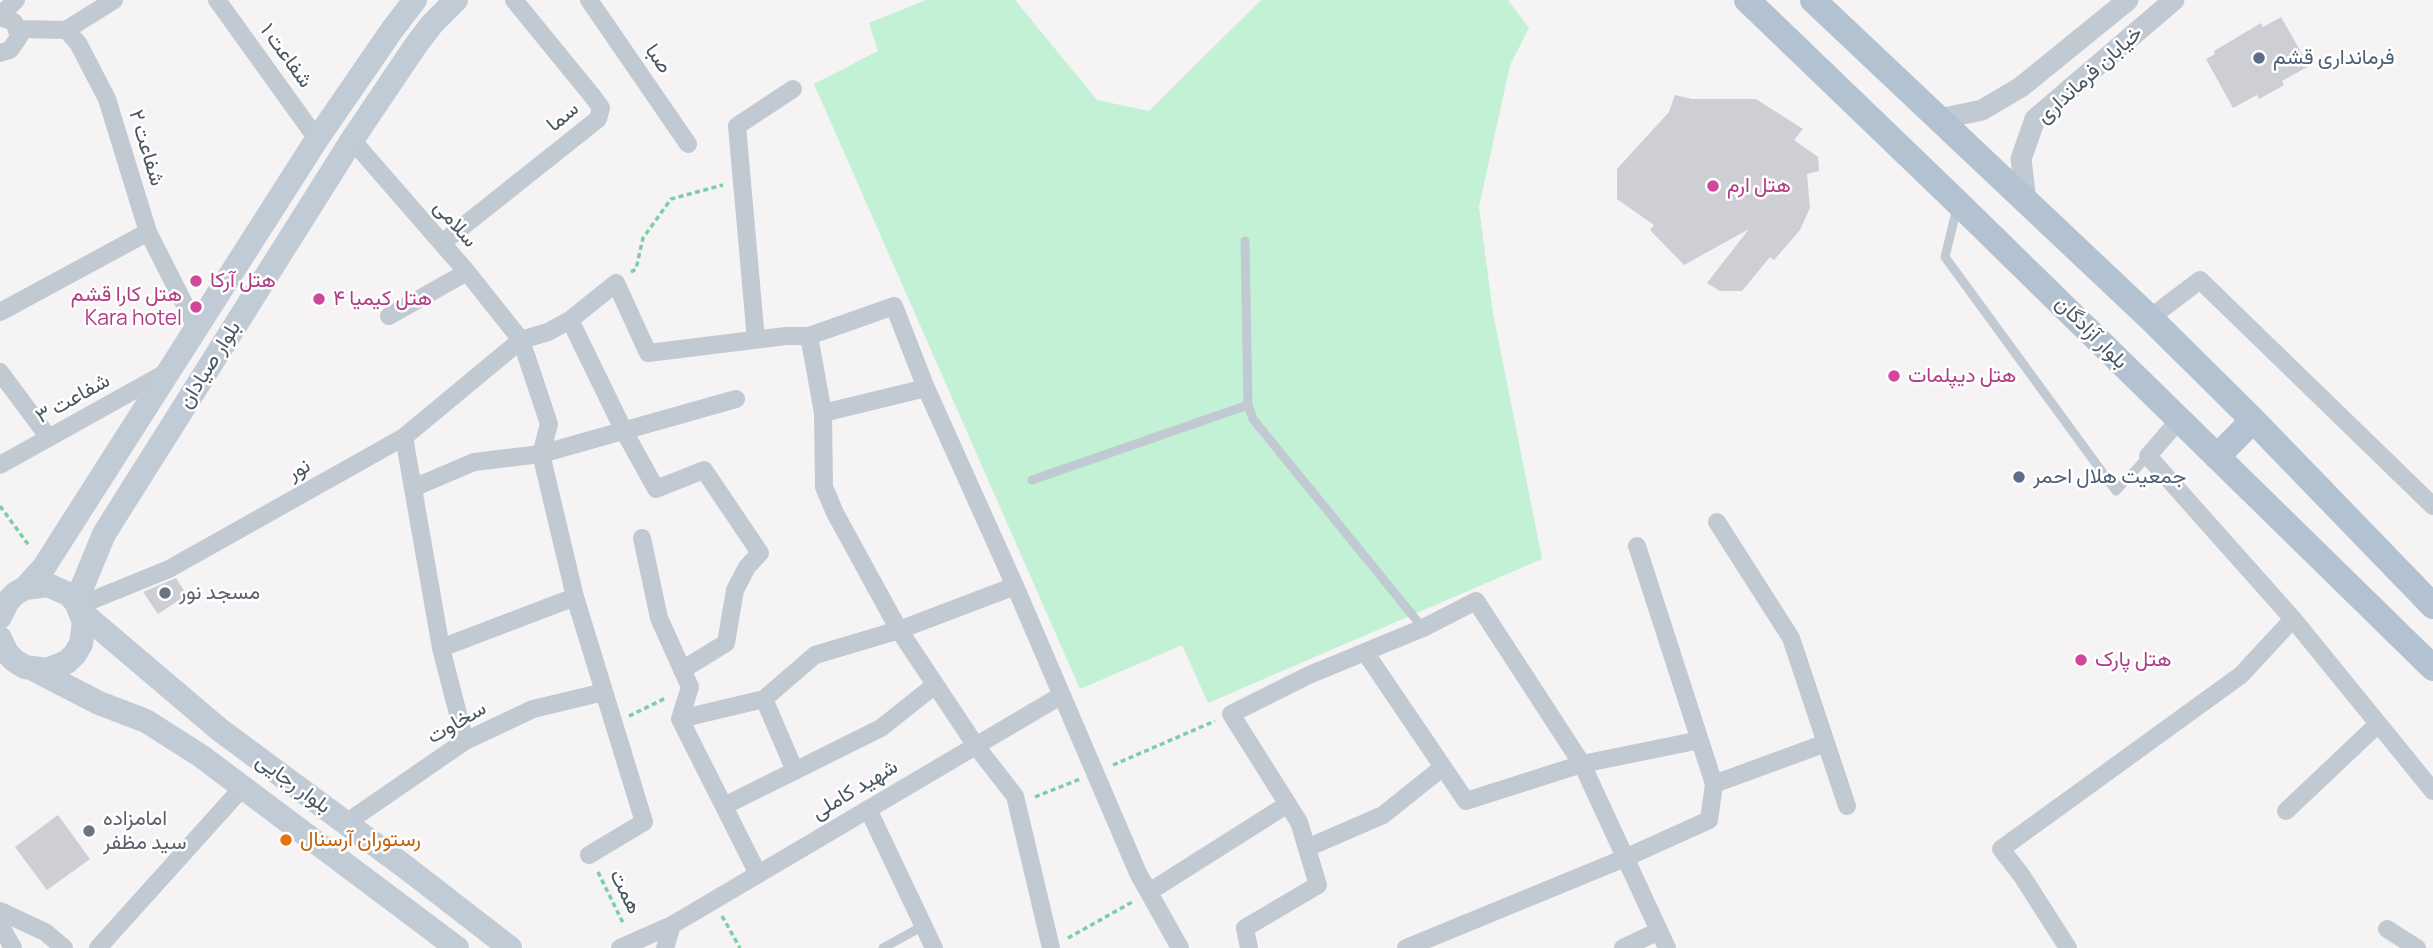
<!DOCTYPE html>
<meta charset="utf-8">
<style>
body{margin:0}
canvas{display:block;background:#f5f3f3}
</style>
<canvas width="2433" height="948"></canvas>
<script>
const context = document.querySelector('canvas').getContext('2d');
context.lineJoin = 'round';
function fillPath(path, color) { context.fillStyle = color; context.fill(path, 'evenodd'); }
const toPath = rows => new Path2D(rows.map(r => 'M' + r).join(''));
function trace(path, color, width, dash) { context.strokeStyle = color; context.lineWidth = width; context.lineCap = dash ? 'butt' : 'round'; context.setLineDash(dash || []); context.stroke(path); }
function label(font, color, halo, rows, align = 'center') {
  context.font = font + ' Manrope,Vazirmatn,sans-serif'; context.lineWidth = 5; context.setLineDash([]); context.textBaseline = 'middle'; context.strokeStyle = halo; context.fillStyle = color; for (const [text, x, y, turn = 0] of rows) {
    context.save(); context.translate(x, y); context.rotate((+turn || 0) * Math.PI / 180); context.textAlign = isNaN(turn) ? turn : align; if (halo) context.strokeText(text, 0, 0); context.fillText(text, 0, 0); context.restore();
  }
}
const green = toPath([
 [926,0,1015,0,1097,100,1149,111,1261,0,1508,0,1529,28,1510,65,1479,207,1493,313,1542,559,1208,703,1182,645,1080,689,814,84,878,51,869,23]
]);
const building = toPath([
 [2281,17,2309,66,2282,81,2284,85,2259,99,2257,95,2233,108,2206,59,2215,54,2214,51,2261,23,2263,27],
 [1675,95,1692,99,1756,99,1803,129,1794,140,1818,157,1819,171,1807,174,1810,208,1800,230,1774,260,1770,257,1742,291,1720,291,1707,283,1749,229,1684,265,1650,230,1654,225,1617,199,1617,169,1669,112],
 [176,578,187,595,158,614,143,592],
 [58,815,90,859,47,890,15,847]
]);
const path = toPath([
 [631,272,636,269,643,238,671,199,723,185],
 [0,506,30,547],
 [629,716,666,698],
 [1113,765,1215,721],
 [1035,797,1080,779],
 [598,872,624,925],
 [722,916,740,948],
 [1068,938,1134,901]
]);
const service = toPath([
 [1957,208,1945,257,2116,491,2148,456],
 [1245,241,1248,405,1253,419,1423,628],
 [1032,480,1248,405],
 [883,948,923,926]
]);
const minor = toPath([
 [217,0,317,139],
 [589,0,688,144],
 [0,16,16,0],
 [0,17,14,22,19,37,10,50,0,53],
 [18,29,66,30,78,43,107,99,148,232,196,327],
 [66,30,114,0],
 [352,140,467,272,521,340,549,424,541,454,575,597,644,822,589,855],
 [442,243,598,119,601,108,594,98,514,0],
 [0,312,148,232],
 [389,316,467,272],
 [2150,318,2200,280,2433,506],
 [570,320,624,431,656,489,704,470,760,553,747,567,735,590,726,643,682,670],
 [809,336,823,413,824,487,835,513,899,630,976,746,1015,796,1051,948],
 [756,340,737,126,793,89],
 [0,372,49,438],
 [823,413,926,388],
 [404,437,441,648,465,741],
 [0,465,167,372],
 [413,488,474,462,541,454,736,399],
 [1717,522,1791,638,1847,806],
 [642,538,659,618,690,687,680,719,758,874],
 [1637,546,1714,784],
 [78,606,169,569,404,437,521,340,548,332,570,320,616,283,648,353,786,336,809,336,894,306,926,388,1015,586,1138,873,1180,948],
 [2293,619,2433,791],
 [441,648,575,597],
 [1365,652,1466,801,1582,764,1700,740],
 [764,699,795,771],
 [680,719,764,699,815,655,899,630,1015,586],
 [724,806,881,728,935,685],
 [868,809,934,948],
 [2286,811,2377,725],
 [346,823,465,741,533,709,604,692],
 [1307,848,1383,815,1443,767],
 [1149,892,1288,804],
 [0,911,45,932,64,948],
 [0,925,13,948],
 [2387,929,2417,948],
 [98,948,243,787],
 [620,948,672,925,1062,695],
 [665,948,672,925],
 [1249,948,1245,928,1318,885,1299,822,1231,714,1309,675,1423,628,1476,601,1582,764,1667,948],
 [1406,948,1625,858,1709,820,1714,784,1826,743],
 [1623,948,1659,931],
 [2068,948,2022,876,2001,849,2241,675,2293,619,2148,456,2179,420]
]);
const tertiary = toPath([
 [1940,119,1982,110,2021,87,2128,0],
 [2026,201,2021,159,2035,119,2174,0]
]);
const secondary = toPath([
 [25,588,44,567,317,139,392,30,415,0],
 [76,602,104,534,352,140,416,45,432,24,456,0],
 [81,612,220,730,408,869,510,948],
 [0,617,8,601,16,593,25,588,48,585,68,594,76,602,84,622,81,644,75,654,67,662,47,670,25,667,15,661,7,653,0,638],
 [35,670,99,703,146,721,201,756,457,948]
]);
const primary = toPath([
 [1747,0,1958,203,2433,668],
 [1813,0,2150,318,2253,420,2433,606],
 [2217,457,2253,420]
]);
const markers = [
 [2259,58,7,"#5c6f8a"],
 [1713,186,7,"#d1479c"],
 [196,281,7,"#d1479c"],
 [319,299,7,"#d1479c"],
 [196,307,7,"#d1479c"],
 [1894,376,7,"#d1479c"],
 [2019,477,7,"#5c6f8a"],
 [165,593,7,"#6b7280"],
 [2081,660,7,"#d1479c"],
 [89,831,7,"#6b7280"],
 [286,840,7,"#e8710a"]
];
const streetNames = [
 ["شفاعت ۱",286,56,54],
 ["صبا",658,59,55],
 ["خیابان فرمانداری",2090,75,-42],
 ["سما",563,117,-40],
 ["شفاعت ۲",146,148,73],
 ["سلامی",455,224,49],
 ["بلوار آزادگان",2091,333,45],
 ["بلوار صیادان",210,365,-58],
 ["شفاعت ۳",73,399,-29],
 ["نور",299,470,-29],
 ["سخاوت",457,723,-30],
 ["بلوار رجایی",293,784,36],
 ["شهید کاملی",855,790,-31],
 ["همت",625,892,64]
];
const serviceNames = [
 ["فرمانداری قشم",2273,58],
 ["جمعیت هلال احمر",2033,477]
];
const hotelNames = [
 ["هتل ارم",1727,186],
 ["هتل آرکا",210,281],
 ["هتل کارا قشم",182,295,"right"],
 ["Kara hotel",182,319,"right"],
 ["هتل کیمیا ۴",333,299],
 ["هتل دیپلمات",1908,376],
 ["هتل پارک",2095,660]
];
const worshipNames = [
 ["مسجد نور",179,593],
 ["امامزاده",103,819],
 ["سید مظفر",103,843]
];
const foodNames = [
 ["رستوران آرسنال",300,840]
];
fillPath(green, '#c3f1d5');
fillPath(building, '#cdcfd5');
trace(path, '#7ad0a6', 3.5, [5, 3.5]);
trace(service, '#c1cad2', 9);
trace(minor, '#c1cad2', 18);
trace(tertiary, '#c1cad2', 21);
trace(secondary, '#c1cbd6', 24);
trace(primary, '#b3c2d1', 26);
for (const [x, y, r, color] of markers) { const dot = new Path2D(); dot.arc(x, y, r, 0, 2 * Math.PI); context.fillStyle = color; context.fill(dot); trace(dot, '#fff', 2.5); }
label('21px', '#4a5661', '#fff', streetNames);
label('21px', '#4e5e75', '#fff', serviceNames, 'left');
label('21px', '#b23c85', '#fff', hotelNames, 'left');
label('21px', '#5b616d', '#fff', worshipNames, 'left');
label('21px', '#c56008', '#fff', foodNames, 'left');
</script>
